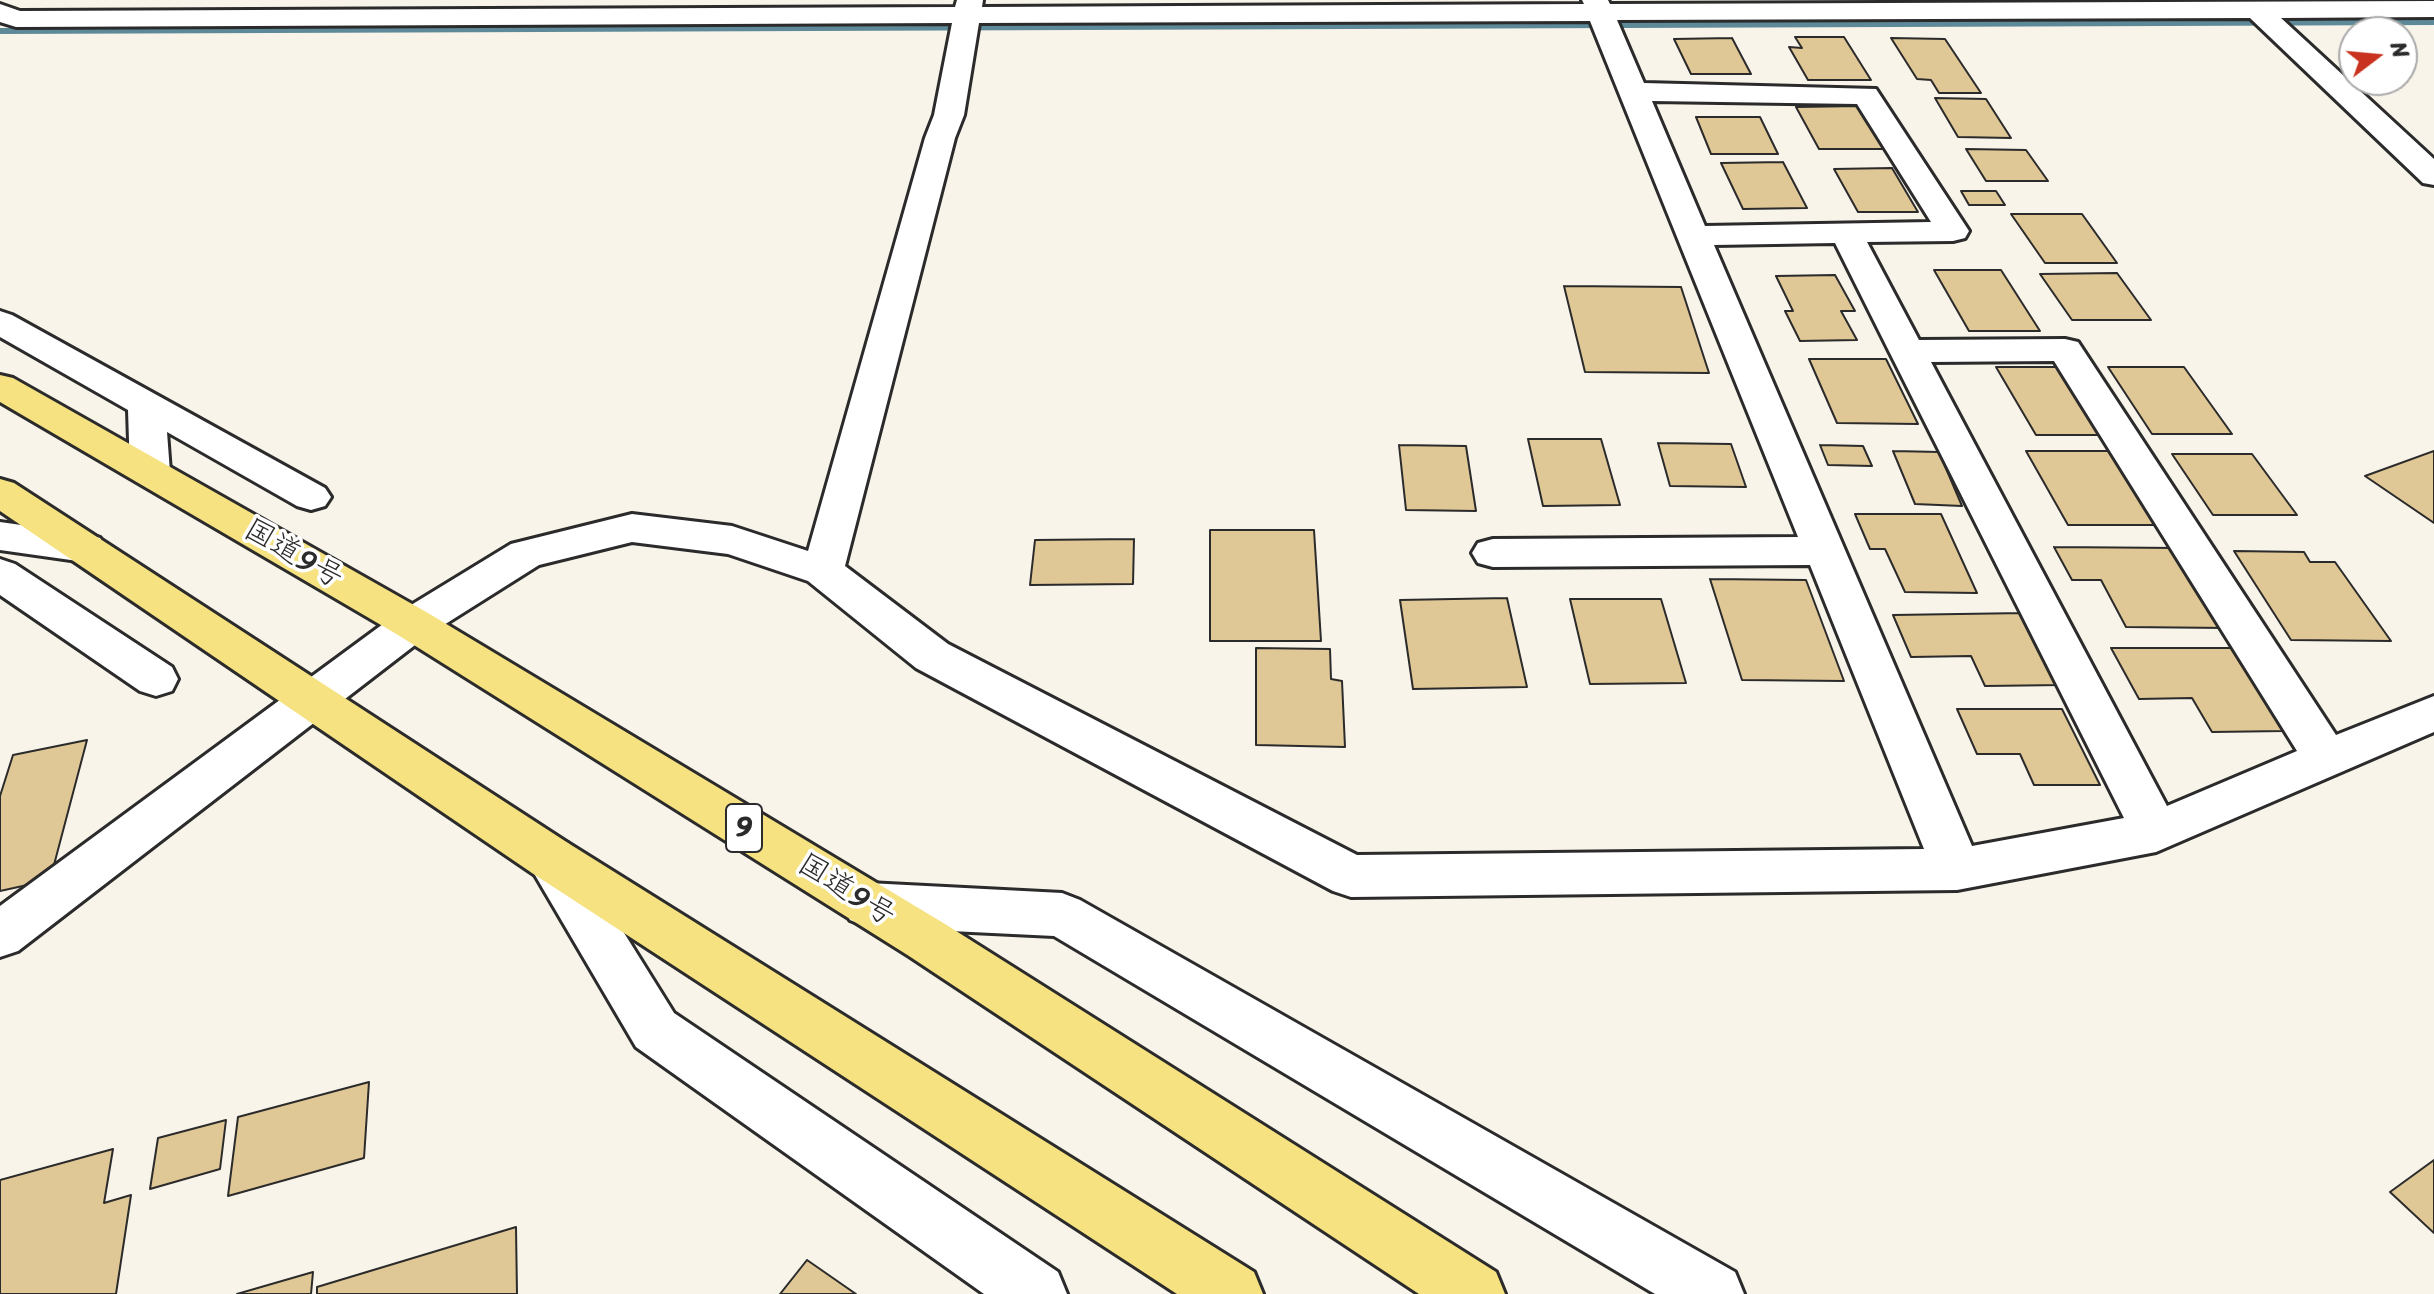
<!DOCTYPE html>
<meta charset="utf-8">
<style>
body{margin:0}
#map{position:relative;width:2434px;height:1294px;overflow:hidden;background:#f9f4ea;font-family:Sriracha,sans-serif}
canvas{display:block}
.north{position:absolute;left:2338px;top:16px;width:80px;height:80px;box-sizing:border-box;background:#fff;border:2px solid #aaa;border-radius:50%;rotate:74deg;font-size:22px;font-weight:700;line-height:32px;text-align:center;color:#2b2b2b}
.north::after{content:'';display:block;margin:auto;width:28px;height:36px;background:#c8321e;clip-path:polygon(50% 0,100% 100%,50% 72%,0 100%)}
</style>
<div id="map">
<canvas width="2434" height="1294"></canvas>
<div class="north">N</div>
</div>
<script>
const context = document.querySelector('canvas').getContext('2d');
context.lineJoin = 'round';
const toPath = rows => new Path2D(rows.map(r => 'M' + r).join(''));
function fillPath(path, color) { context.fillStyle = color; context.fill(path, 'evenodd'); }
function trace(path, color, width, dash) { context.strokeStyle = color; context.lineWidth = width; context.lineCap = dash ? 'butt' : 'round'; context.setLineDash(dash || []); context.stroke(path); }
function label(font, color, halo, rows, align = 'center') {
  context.font = font + ' Sriracha,"Klee One",sans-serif'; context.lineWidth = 7; context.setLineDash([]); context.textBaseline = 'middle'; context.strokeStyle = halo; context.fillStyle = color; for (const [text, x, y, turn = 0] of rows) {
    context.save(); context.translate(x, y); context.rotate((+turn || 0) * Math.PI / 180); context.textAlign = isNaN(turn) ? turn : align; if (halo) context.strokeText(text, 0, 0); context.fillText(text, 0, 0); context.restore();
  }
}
const stream = toPath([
 [2434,19,2434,25,0,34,0,28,2434,19]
]);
const building = toPath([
 [1795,37,1844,37,1871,80,1808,80,1789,47,1802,48,1795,37],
 [1732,38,1751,74,1691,74,1674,39,1732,38],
 [1891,38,1945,39,1981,93,1939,93,1931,80,1917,79,1891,38],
 [1935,98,1986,99,2011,138,1958,137,1935,98],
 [1859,106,1884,149,1819,149,1796,107,1859,106],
 [1696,117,1760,117,1778,154,1711,154,1696,117],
 [1966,149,2026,150,2048,181,1986,181,1966,149],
 [1783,162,1807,208,1743,209,1721,163,1783,162],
 [1892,168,1918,212,1858,212,1834,169,1892,168],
 [1961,191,1996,191,2005,205,1969,205,1961,191],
 [2011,214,2082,214,2117,263,2045,263,2011,214],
 [1934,270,2001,270,2040,331,1969,331,1934,270],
 [2117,273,2151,320,2072,320,2040,274,2117,273],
 [1835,275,1855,311,1841,311,1857,340,1800,341,1785,311,1793,311,1776,276,1835,275],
 [1564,286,1681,287,1709,373,1585,372,1564,286],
 [1809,359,1886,359,1918,424,1837,423,1809,359],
 [1996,367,2067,367,2110,435,2036,435,1996,367],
 [2108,367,2184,367,2232,434,2152,434,2108,367],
 [1528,439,1601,439,1620,505,1543,506,1528,439],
 [1658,443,1731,444,1746,487,1670,486,1658,443],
 [1399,445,1466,446,1476,511,1406,510,1399,445],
 [1820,445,1863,446,1872,466,1828,465,1820,445],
 [1893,451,1939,452,1962,506,1915,504,1893,451],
 [2026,451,2110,451,2157,525,2068,525,2026,451],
 [2434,451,2434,523,2365,476,2434,451],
 [2172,454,2252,454,2297,515,2213,515,2172,454],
 [1855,514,1941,514,1977,593,1905,592,1885,549,1870,549,1855,514],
 [1210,530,1314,530,1321,641,1210,641,1210,530],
 [1134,539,1133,584,1030,585,1035,540,1134,539],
 [2054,547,2179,548,2227,628,2126,627,2101,580,2072,580,2054,547],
 [2234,551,2304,552,2310,562,2335,562,2391,641,2291,640,2234,551],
 [1710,579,1806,580,1844,681,1742,680,1710,579],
 [1507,598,1527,687,1413,689,1400,600,1507,598],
 [1570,599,1661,599,1686,683,1590,684,1570,599],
 [2025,613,2062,685,1985,686,1971,656,1911,657,1893,615,2025,613],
 [1256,648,1330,649,1331,679,1342,681,1345,747,1256,745,1256,648],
 [2111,648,2231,648,2284,731,2212,732,2192,698,2139,699,2111,648],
 [1957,709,2062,709,2100,785,2034,785,2020,754,1977,754,1957,709],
 [87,740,50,880,0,891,0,796,13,755,87,740],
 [369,1082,364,1158,228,1196,238,1117,369,1082],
 [226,1120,220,1169,150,1189,158,1138,226,1120],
 [113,1149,104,1203,131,1195,116,1294,0,1294,0,1180,113,1149],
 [2434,1160,2434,1233,2390,1192,2434,1160],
 [516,1227,517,1294,317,1294,317,1287,516,1227],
 [807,1260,856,1294,780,1294,807,1260],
 [313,1272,311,1294,237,1294,313,1272]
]);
const street = toPath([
 [957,0,983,0,982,7,1584,4,1582,0,1608,0,1610,4,2434,1,2434,17,2281,18,2434,159,2434,185,2423,183,2250,18,1617,20,1644,83,1876,89,1969,231,1965,238,1953,241,1867,242,1919,340,2065,339,2078,342,2336,735,2434,696,2434,732,2156,852,1957,890,1351,897,1333,891,916,668,808,581,728,554,632,542,539,565,428,635,18,951,0,957,0,906,398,613,511,544,632,514,732,526,808,551,925,138,934,115,952,23,16,27,0,22,0,4,20,11,955,7,957,0],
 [1590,21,1798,537,1493,539,1478,543,1472,553,1478,563,1493,567,1810,565,1924,849,1357,855,948,644,845,566,955,138,964,115,979,23,1590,21],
 [1652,101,1857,104,1931,222,1705,226,1652,101],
 [1835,243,1889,351,2124,818,1972,846,1714,245,1835,243],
 [2054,361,2297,751,2167,806,1931,362,2054,361],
 [0,311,12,315,325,488,331,497,325,506,311,510,297,506,167,432,170,472,164,481,150,485,136,481,130,472,128,410,0,337,0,311],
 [0,522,85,534,100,538,106,548,100,558,85,562,0,550,0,522],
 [0,559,15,564,172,667,178,679,172,691,156,696,140,691,0,595,0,559],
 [550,837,568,843,674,1013,1058,1272,1067,1294,984,1294,636,1047,525,858,532,843,550,837],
 [868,883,1062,893,1080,900,1735,1272,1744,1294,1655,1294,1054,936,868,927,850,920,843,905,850,890,868,883]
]);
const highway = toPath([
 [0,375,13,378,428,613,945,924,1496,1272,1505,1294,1419,1294,909,956,398,635,0,402,0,375],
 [0,479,14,483,568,843,1254,1272,1263,1294,1177,1294,532,873,0,511,0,479]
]);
const shields = [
 [744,828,36]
];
const shieldNames = [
 ["9",744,828]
];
const streetNames = [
 ["国道9号",293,555,30],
 ["国道9号",846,891,32]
];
fillPath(stream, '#5d8998');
fillPath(building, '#dfc796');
trace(building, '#2b2b2b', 2);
trace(street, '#2b2b2b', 6);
trace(highway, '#2b2b2b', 6);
fillPath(street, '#fff');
fillPath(highway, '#f6e281');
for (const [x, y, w] of shields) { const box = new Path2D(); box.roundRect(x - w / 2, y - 24, w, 48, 6); context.fillStyle = '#fff'; context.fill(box); trace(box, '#2b2b2b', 2); }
label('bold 28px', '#2b2b2b', null, shieldNames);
label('30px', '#2b2b2b', '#fff', streetNames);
</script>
